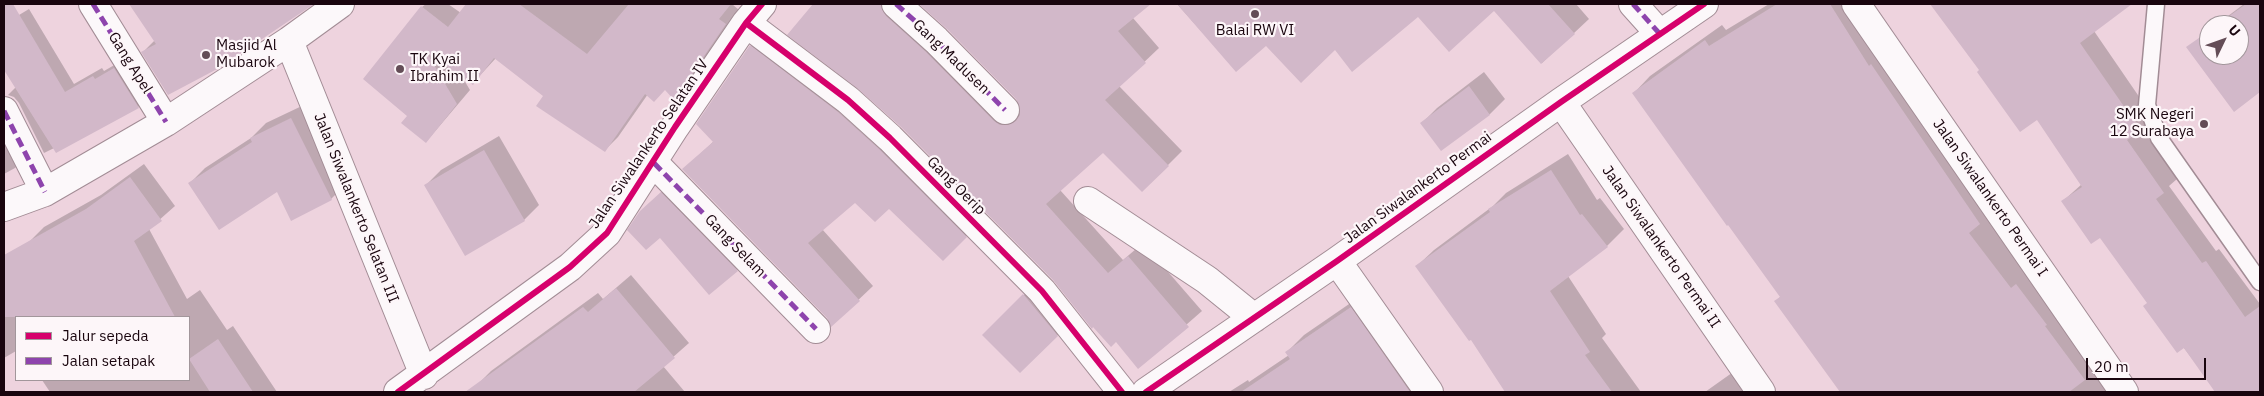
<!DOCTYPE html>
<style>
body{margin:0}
#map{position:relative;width:2264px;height:396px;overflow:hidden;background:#eed3de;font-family:"IBM Plex Sans",sans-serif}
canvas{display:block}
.frame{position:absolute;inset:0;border:5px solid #19050e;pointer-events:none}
.legend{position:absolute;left:15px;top:316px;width:175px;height:65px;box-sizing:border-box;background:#fdf6f9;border:1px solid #a2969b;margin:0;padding:6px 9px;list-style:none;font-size:15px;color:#19050e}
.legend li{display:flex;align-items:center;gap:10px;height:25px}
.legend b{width:25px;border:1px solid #a2969b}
.north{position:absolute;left:2199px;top:15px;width:50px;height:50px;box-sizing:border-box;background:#fdf6f9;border:1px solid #a2969b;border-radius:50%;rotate:48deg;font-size:14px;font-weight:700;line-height:20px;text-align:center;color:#19050e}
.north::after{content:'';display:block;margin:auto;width:18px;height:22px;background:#644d57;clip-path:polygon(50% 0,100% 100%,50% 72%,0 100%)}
.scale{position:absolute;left:2086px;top:358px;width:120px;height:22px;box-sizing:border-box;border:2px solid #19050e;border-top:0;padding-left:6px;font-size:15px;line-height:18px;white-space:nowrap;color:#19050e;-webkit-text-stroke:4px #fdf6f9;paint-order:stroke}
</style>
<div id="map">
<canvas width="2264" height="396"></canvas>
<div class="frame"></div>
<ul class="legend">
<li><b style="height:6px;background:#d6006c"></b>Jalur sepeda</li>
<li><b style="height:6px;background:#8e44ad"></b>Jalan setapak</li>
</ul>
<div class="north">U</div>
<div class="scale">20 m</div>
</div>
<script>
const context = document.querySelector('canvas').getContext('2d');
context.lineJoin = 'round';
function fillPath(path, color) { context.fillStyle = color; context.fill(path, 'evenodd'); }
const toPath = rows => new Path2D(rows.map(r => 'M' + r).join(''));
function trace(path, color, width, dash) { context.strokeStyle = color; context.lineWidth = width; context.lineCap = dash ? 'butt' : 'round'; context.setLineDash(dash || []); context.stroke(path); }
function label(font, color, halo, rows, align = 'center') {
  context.font = font + ' "IBM Plex Sans",sans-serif'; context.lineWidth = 4.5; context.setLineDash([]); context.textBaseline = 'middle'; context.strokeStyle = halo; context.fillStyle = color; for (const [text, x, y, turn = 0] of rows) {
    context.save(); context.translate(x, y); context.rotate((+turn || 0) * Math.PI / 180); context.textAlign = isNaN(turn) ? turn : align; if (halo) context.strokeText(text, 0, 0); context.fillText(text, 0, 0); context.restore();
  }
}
const shadow = toPath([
 [159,4,311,4,219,67,143,52,155,40,156,6],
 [426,4,448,4,461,13,468,4,732,4,739,10,688,85,674,98,665,89,648,94,618,137,605,150,545,95,496,58,473,83,461,75,470,90,426,142,409,116,422,7],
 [815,4,902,4,1016,111,1021,111,1017,99,948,28,921,4,1029,4,1030,6,1032,4,1149,4,1133,18,1159,48,1119,86,1182,151,1142,191,1103,151,1060,190,1123,260,1143,243,1202,311,1138,367,1116,340,902,126,858,87,789,34],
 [1177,4,1576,4,1589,19,1542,63,1494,9,1418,15,1335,48,1266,44,1236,70],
 [1769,4,1856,4,1996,207,1986,217,2028,272,2109,392,1842,392,1776,301,1781,296,1634,93,1650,76,1722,25,1726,30],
 [1932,4,2130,4,2094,31,2153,117,2142,129,2177,179,2169,186,2216,251,2219,249,2260,304,2260,392,2217,392,2100,236,2063,201,2082,184,2037,118,1981,70],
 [2244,4,2260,4,2260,91,2234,110,2188,48,2209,30,2209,55,2239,55,2239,25,2216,25],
 [29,9,74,84,102,68,104,71,123,60,147,99,138,107,44,153,19,103,14,97,8,95,16,87,10,69,4,58,4,24],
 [764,32,980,223,943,259,889,207,855,201,822,229,873,286,832,325,828,317,684,169,714,141,751,46],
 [1484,72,1505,99,1490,114,1441,149,1422,123,1437,108],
 [306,104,346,184,331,199,277,190,190,183,205,168,251,138,266,123],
 [4,107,28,155,15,168,4,174],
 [499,136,539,205,524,220,465,254,426,185,441,170],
 [1568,154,1597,200,1600,198,1624,229,1607,246,1568,276,1606,334,1602,338,1641,392,1506,392,1471,338,1417,266,1434,250,1493,206,1506,193],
 [144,164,175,206,149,229,187,299,200,290,227,330,233,326,277,392,50,392,42,380,189,380,189,317,16,317,16,351,4,358,4,265,34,248,30,241,44,227,101,195],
 [670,184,745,262,737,270,650,203],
 [631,275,689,343,663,366,685,392,481,392,476,386,491,371,598,293,603,299],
 [1039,280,1072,321,1020,372,984,335],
 [1368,291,1444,392,1229,392,1248,380,1249,382,1289,355,1287,352,1304,335],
 [1736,370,1752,392,1705,392]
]);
const building = toPath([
 [4,4,13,4,65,92,93,76,95,79,114,68,139,108,56,153,4,70],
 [129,4,314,4,219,68,168,95,141,52,156,44],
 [466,4,519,4,587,54,629,4,731,4,719,19,726,24,674,100,665,90,654,102,645,94,605,152,536,106,543,96,494,58,473,85,427,53,457,104,426,143,401,123,407,116,363,79,421,6,448,27],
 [813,4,881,4,886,16,925,51,994,121,1000,125,1008,125,1016,121,1020,115,1020,107,1016,99,947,29,919,4,1151,4,1118,31,1146,63,1105,100,1169,166,1142,192,1103,153,1046,204,1108,273,1128,256,1189,327,1138,369,1116,342,1111,347,1093,327,1092,329,1053,280,901,127,857,88,787,35],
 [1177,4,1548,4,1575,34,1541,64,1494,11,1449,52,1418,17,1352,72,1335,50,1301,83,1266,46,1236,72],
 [1777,4,1830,4,1869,66,1871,64,1980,224,1969,233,2011,288,2016,284,2047,325,2045,326,2085,380,2069,392,1840,392,1774,301,1780,297,1728,225,1727,226,1632,93,1705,40,1709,46],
 [1930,4,2132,4,2080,43,2141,131,2127,140,2164,193,2156,199,2202,263,2206,261,2245,317,2260,306,2260,392,2215,392,2184,348,2177,353,2143,306,2147,303,2100,238,2091,244,2061,201,2082,187,2037,120,2020,132,1977,72,1979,70],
 [2246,4,2260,4,2260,92,2234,112,2186,47,2209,31,2209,55,2239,55,2239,25,2217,25],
 [750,45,838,112,879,149,967,237,943,261,889,209,875,222,855,203,808,243,860,301,831,327,827,318,682,169,713,142,696,124],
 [1469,86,1490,115,1441,151,1420,123],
 [291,118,332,200,291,221,277,192,219,230,188,183,252,142,250,138],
 [484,150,525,221,465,256,424,185],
 [1551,170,1580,215,1582,214,1608,247,1550,291,1590,352,1585,355,1612,392,1505,392,1471,340,1469,341,1415,266,1490,212,1488,209],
 [130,177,162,221,134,241,175,317,4,317,4,255,86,209],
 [661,192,738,271,709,295,660,238,646,250,627,230,640,211],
 [616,288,675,358,634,392,465,392,583,307,588,312],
 [1023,294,1058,336,1020,373,982,335],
 [1351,307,1410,392,1241,392,1290,359,1285,352],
 [218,339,253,392,210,392,189,359]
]);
const service = toPath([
 [2156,4,2147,105,2159,138,2260,282]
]);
const minor = toPath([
 [93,4,166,122],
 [896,4,936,40,1005,110],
 [1633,4,1659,33],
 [1856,4,2124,392],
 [746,23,848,100,890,138,1042,291,1122,392],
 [289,41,424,375],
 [1561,102,1761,392],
 [4,111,45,192],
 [654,163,816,329],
 [1088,201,1207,280,1254,318],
 [4,207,45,192,166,122,289,41,340,4],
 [1337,261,1429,392],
 [398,392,570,267,607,233,675,127,746,23,762,4],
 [1146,392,1337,261,1561,102,1704,4]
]);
const quiet = toPath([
 [93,4,166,122],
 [896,4,936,40,1005,110],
 [1633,4,1659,33],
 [4,111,45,192],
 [654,163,816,329]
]);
const cycleway = toPath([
 [746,23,848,100,890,138,1042,291,1122,392],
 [398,392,570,267,607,233,675,127,746,23,762,4],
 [1146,392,1337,261,1561,102,1704,4]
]);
const markers = [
 [1255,14,5,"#644d57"],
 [206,55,5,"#644d57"],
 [400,69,5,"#644d57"],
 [2204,124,5,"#644d57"]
];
const poiNames = [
 ["Balai RW VI",1255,31,"center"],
 ["Masjid Al",216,46],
 ["Mubarok",216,63],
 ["TK Kyai",410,60],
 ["Ibrahim II",410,77],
 ["SMK Negeri",2194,115,"right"],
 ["12 Surabaya",2194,132,"right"]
];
const streetNames = [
 ["Gang Madusen",951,57,44],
 ["Gang Apel",130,63,58],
 ["Jalan Siwalankerto Selatan IV",649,144,-56],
 ["Gang Oerip",956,186,45],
 ["Jalan Siwalankerto Permai",1418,188,-36],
 ["Jalan Siwalankerto Permai I",1990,198,55],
 ["Jalan Siwalankerto Selatan III",356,208,68],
 ["Gang Selam",735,246,46],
 ["Jalan Siwalankerto Permai II",1661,247,55]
];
fillPath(shadow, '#0003');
fillPath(building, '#d2b8c9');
trace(service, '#a28c95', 19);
trace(minor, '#a28c95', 30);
trace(service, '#fcf8fa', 16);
trace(minor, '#fcf8fa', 28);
trace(quiet, '#8e44ad', 5, [10, 5]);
trace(cycleway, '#d6006c', 6);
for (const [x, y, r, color] of markers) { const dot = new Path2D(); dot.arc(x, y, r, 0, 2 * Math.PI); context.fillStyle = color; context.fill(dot); trace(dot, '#fdf6f9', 2); }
label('15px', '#19050e', '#fdf6f9', poiNames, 'left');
label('15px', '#19050e', '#fdf6f9', streetNames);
</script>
